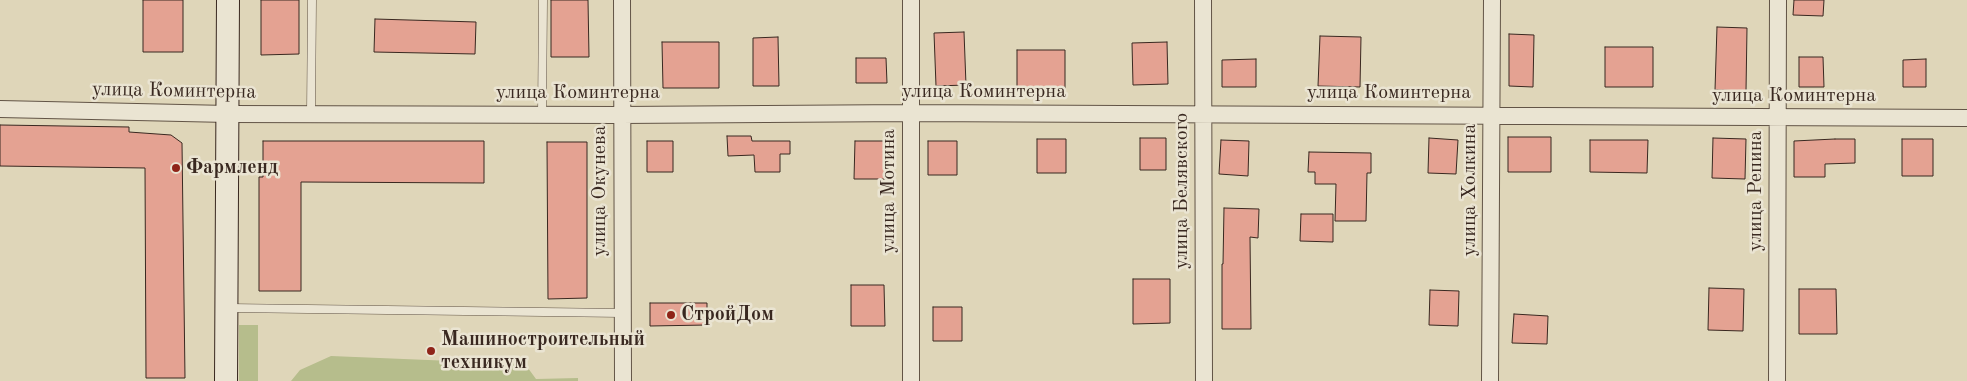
<!DOCTYPE html>
<meta charset="utf-8">
<style>
body{margin:0}
canvas{display:block;background:#dfd6b9}
</style>
<canvas width="1967" height="381"></canvas>
<script>
const context = document.querySelector('canvas').getContext('2d');
context.lineJoin = 'round';
function fillPath(path, color) { context.fillStyle = color; context.fill(path, 'evenodd'); }
const toPath = rows => new Path2D(rows.map(r => 'M' + r).join(''));
function trace(path, color, width, dash) { context.strokeStyle = color; context.lineWidth = width; context.lineCap = dash ? 'butt' : 'round'; context.setLineDash(dash || []); context.stroke(path); }
function label(font, color, halo, rows, align = 'center') {
  context.font = font + ' "Old Standard TT",serif'; context.lineWidth = 5; context.setLineDash([]); context.textBaseline = 'middle'; context.strokeStyle = halo; context.fillStyle = color; for (const [text, x, y, turn = 0] of rows) {
    context.save(); context.translate(x, y); context.rotate((+turn || 0) * Math.PI / 180); context.textAlign = isNaN(turn) ? turn : align; if (halo) context.strokeText(text, 0, 0); context.fillText(text, 0, 0); context.restore();
  }
}
const green = toPath([
 [239,325,258,325,258,381,239,381],
 [331,356,525,364,536,379,578,378,578,381,291,381,300,370]
]);
const building = toPath([
 [143,0,183,0,183,52,143,52,143,0],
 [261,0,299,0,299,54,261,55,261,0],
 [551,0,588,0,589,57,551,57,551,0],
 [1794,0,1824,0,1823,16,1793,15,1794,0],
 [375,19,476,22,475,54,374,52,375,19],
 [1717,27,1747,28,1746,91,1715,90,1717,27],
 [964,32,966,85,936,86,934,33,964,32],
 [1509,34,1534,35,1533,87,1509,86,1509,34],
 [1320,36,1361,37,1360,87,1318,86,1320,36],
 [778,37,779,86,753,86,753,38,778,37],
 [662,42,719,42,719,88,663,88,662,42],
 [1167,42,1168,84,1133,85,1132,43,1167,42],
 [1605,47,1653,47,1653,87,1605,87,1605,47],
 [1017,50,1065,50,1065,90,1017,90,1017,50],
 [1799,57,1823,57,1824,87,1799,87,1799,57],
 [856,58,886,58,887,83,856,83,856,58],
 [1256,59,1256,87,1222,87,1222,60,1256,59],
 [1926,59,1926,87,1903,87,1903,60,1926,59],
 [0,125,129,127,129,132,171,135,182,143,185,378,146,378,145,168,0,166,0,125],
 [727,136,751,136,752,141,790,141,790,154,780,154,780,172,755,172,754,155,728,156,727,136],
 [1508,137,1551,137,1551,172,1508,172,1508,137],
 [1140,138,1166,138,1166,170,1140,170,1140,138],
 [1429,138,1458,140,1456,174,1428,173,1429,138],
 [1713,138,1746,139,1745,179,1712,178,1713,138],
 [1037,139,1066,139,1066,173,1037,173,1037,139],
 [1835,139,1855,139,1855,163,1825,164,1825,177,1794,177,1794,141,1835,139],
 [1902,139,1933,139,1933,176,1902,176,1902,139],
 [1221,140,1249,141,1248,176,1219,174,1221,140],
 [1590,140,1648,140,1647,173,1590,172,1590,140],
 [263,141,484,141,484,183,301,182,301,291,259,291,259,177,263,177,263,141],
 [647,141,673,141,673,172,647,172,647,141],
 [855,141,886,141,886,179,854,179,855,141],
 [928,141,957,141,957,175,928,175,928,141],
 [547,142,587,142,587,298,548,299,547,142],
 [1309,152,1371,153,1371,173,1367,173,1366,221,1335,221,1336,184,1315,184,1315,172,1308,172,1309,152],
 [1224,208,1259,209,1258,238,1250,237,1251,329,1222,329,1222,264,1223,264,1224,208],
 [1301,214,1333,214,1333,242,1300,241,1301,214],
 [1133,279,1170,279,1170,323,1133,324,1133,279],
 [851,285,884,285,885,326,851,326,851,285],
 [1709,288,1744,289,1743,331,1708,330,1709,288],
 [1799,289,1836,289,1837,334,1799,334,1799,289],
 [1430,290,1459,291,1458,326,1429,325,1430,290],
 [650,303,707,303,707,325,650,326,650,303],
 [933,307,962,307,962,341,933,341,933,307],
 [1514,314,1548,316,1547,344,1512,343,1514,314]
]);
const lane = toPath([
 [311,114,312,0],
 [542,115,543,0],
 [229,308,622,313]
]);
const street = toPath([
 [622,0,623,381],
 [1203,0,1204,381],
 [0,109,228,114,621,115,910,113,1967,118],
 [911,381,911,0],
 [1490,381,1492,0],
 [1777,381,1778,0]
]);
const secondary = toPath([
 [226,381,228,0]
]);
const markers = [
 [176,168,5,"#8f2418"],
 [671,315,5,"#8f2418"],
 [431,351,5,"#8f2418"]
];
const streetNames = [
 ["улица Коминтерна",174,91,1],
 ["улица Коминтерна",984,92],
 ["улица Коминтерна",578,93],
 ["улица Коминтерна",1389,93],
 ["улица Коминтерна",1794,96],
 ["улица Холкина",1470,190,-90],
 ["улица Окунева",600,191,-90],
 ["улица Мотина",889,191,-90],
 ["улица Белявского",1182,191,-90],
 ["улица Репина",1756,191,-90]
];
const poiNames = [
 ["Фармленд",186,168],
 ["СтройДом",681,315],
 ["Машиностроительный",441,340],
 ["техникум",441,363]
];
fillPath(green, '#b6bd8c');
fillPath(building, '#e4a292');
trace(building, '#392820', 1);
trace(lane, '#625446', 9);
trace(street, '#625446', 18);
trace(secondary, '#392820', 24);
trace(lane, '#eae4d2', 8);
trace(street, '#eae4d2', 16);
trace(secondary, '#eae4d2', 22);
for (const [x, y, r, color] of markers) { const dot = new Path2D(); dot.arc(x, y, r, 0, 2 * Math.PI); context.fillStyle = color; context.fill(dot); trace(dot, '#eae4d2', 2); }
label('20px', '#392820', '#eae4d2', streetNames);
label('bold 20px', '#392820', '#eae4d2', poiNames, 'left');
</script>
